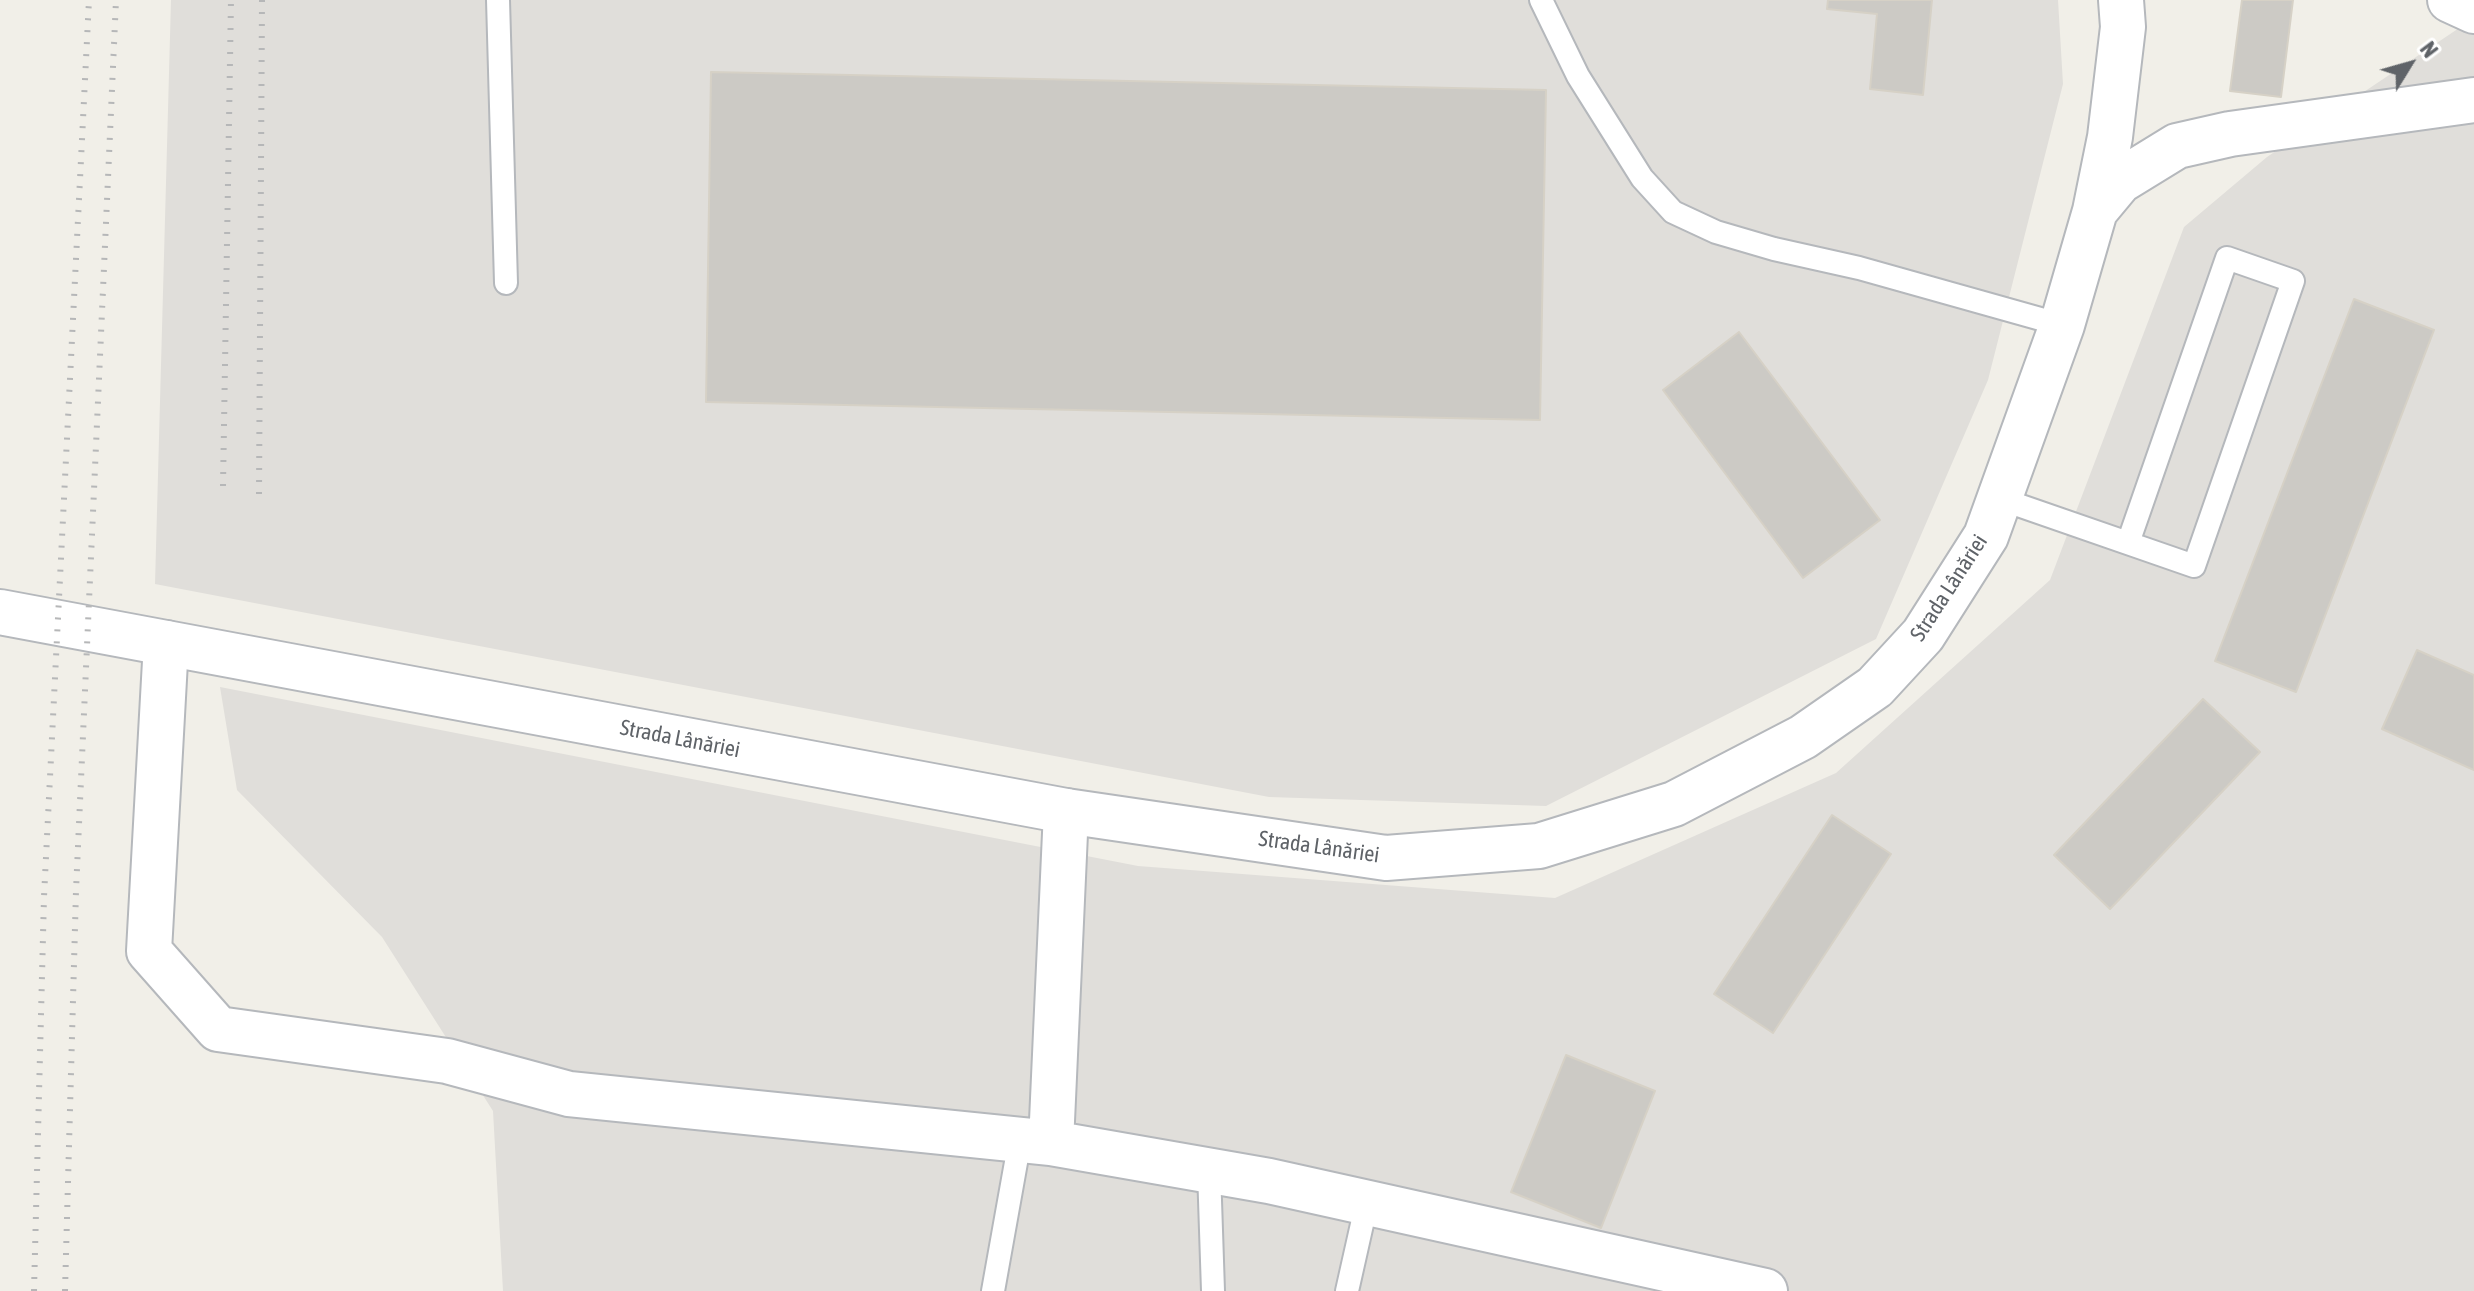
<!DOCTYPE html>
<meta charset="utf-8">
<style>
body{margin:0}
#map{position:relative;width:2474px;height:1291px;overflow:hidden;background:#f1efe8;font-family:"Asap Condensed",sans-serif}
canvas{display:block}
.north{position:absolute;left:2370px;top:24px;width:80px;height:80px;-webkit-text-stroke:6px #fff;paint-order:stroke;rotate:53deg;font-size:22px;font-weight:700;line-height:32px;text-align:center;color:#5f6368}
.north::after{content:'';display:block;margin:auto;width:28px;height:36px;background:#5f6368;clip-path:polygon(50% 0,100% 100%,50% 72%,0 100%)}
</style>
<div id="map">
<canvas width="2474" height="1291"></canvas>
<div class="north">N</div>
</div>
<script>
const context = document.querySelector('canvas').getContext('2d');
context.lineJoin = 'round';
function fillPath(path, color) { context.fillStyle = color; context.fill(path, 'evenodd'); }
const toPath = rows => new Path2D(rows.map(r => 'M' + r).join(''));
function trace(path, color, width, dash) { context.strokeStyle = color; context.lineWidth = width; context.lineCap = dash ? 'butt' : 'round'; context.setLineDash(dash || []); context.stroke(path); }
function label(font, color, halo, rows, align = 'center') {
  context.font = font + ' "Asap Condensed",sans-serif'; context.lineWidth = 6; context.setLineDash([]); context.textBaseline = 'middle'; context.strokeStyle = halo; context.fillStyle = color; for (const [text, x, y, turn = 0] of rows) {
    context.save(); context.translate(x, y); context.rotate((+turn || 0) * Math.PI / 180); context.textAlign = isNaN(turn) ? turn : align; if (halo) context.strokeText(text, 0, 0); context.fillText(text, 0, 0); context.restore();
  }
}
const industrial = toPath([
 [171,0,2058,0,2063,84,1988,380,1876,639,1546,806,1269,797,155,584],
 [2474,18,2474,1291,503,1291,493,1111,382,937,237,790,220,687,1138,866,1555,898,1836,773,2050,580,2184,227,2267,157]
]);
const building = toPath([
 [1828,0,1932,0,1923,95,1870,89,1877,14,1827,9,1828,0],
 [2242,0,2293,0,2281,97,2230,91,2242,0],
 [711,72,1546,90,1540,420,706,402,711,72],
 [2354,299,2434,330,2296,692,2215,661,2354,299],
 [1739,332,1880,520,1803,578,1663,390,1739,332],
 [2417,650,2474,675,2474,770,2382,729,2417,650],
 [2203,699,2260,752,2110,909,2054,855,2203,699],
 [1832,815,1891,854,1773,1033,1714,994,1832,815],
 [1566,1055,1655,1091,1601,1228,1511,1192,1566,1055]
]);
const service = toPath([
 [498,0,506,283],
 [1541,0,1578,76,1642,178,1673,212,1716,232,1774,249,1859,268,2062,325],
 [1999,498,2018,505,2194,566,2293,281,2227,258,2128,543],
 [1209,1170,1213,1291],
 [993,1291,1020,1140],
 [1347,1291,1367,1202]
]);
const minor = toPath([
 [166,643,149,951,218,1029,447,1061,569,1094,1051,1143,1269,1181,1765,1291],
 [1051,1143,1066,811]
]);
const tertiary = toPath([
 [2450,0,2474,11],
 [2095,211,2120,181,2177,146,2230,134,2474,100],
 [0,612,1066,811,1386,858,1539,846,1674,804,1803,737,1875,687,1923,635,1986,536,2062,325,2095,211,2110,137,2123,27,2121,0]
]);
const rail = toPath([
 [223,486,231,0],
 [259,494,262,0],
 [34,1291,44,897,89,0],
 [65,1291,76,891,116,0]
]);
const streetNames = [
 ["Strada Lânăriei",1949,588,-57],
 ["Strada Lânăriei",680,739,11],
 ["Strada Lânăriei",1319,847,8]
];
fillPath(industrial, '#e0deda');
fillPath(building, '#cccac5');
trace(building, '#d6d1c6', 2);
trace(service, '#b5b8bc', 26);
trace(minor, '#b5b8bc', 48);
trace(tertiary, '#b5b8bc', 48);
trace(service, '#fff', 22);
trace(minor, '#fff', 44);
trace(tertiary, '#fff', 44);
trace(rail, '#b6b7b8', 6, [2, 10]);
label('22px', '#5f6368', '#fff', streetNames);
</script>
